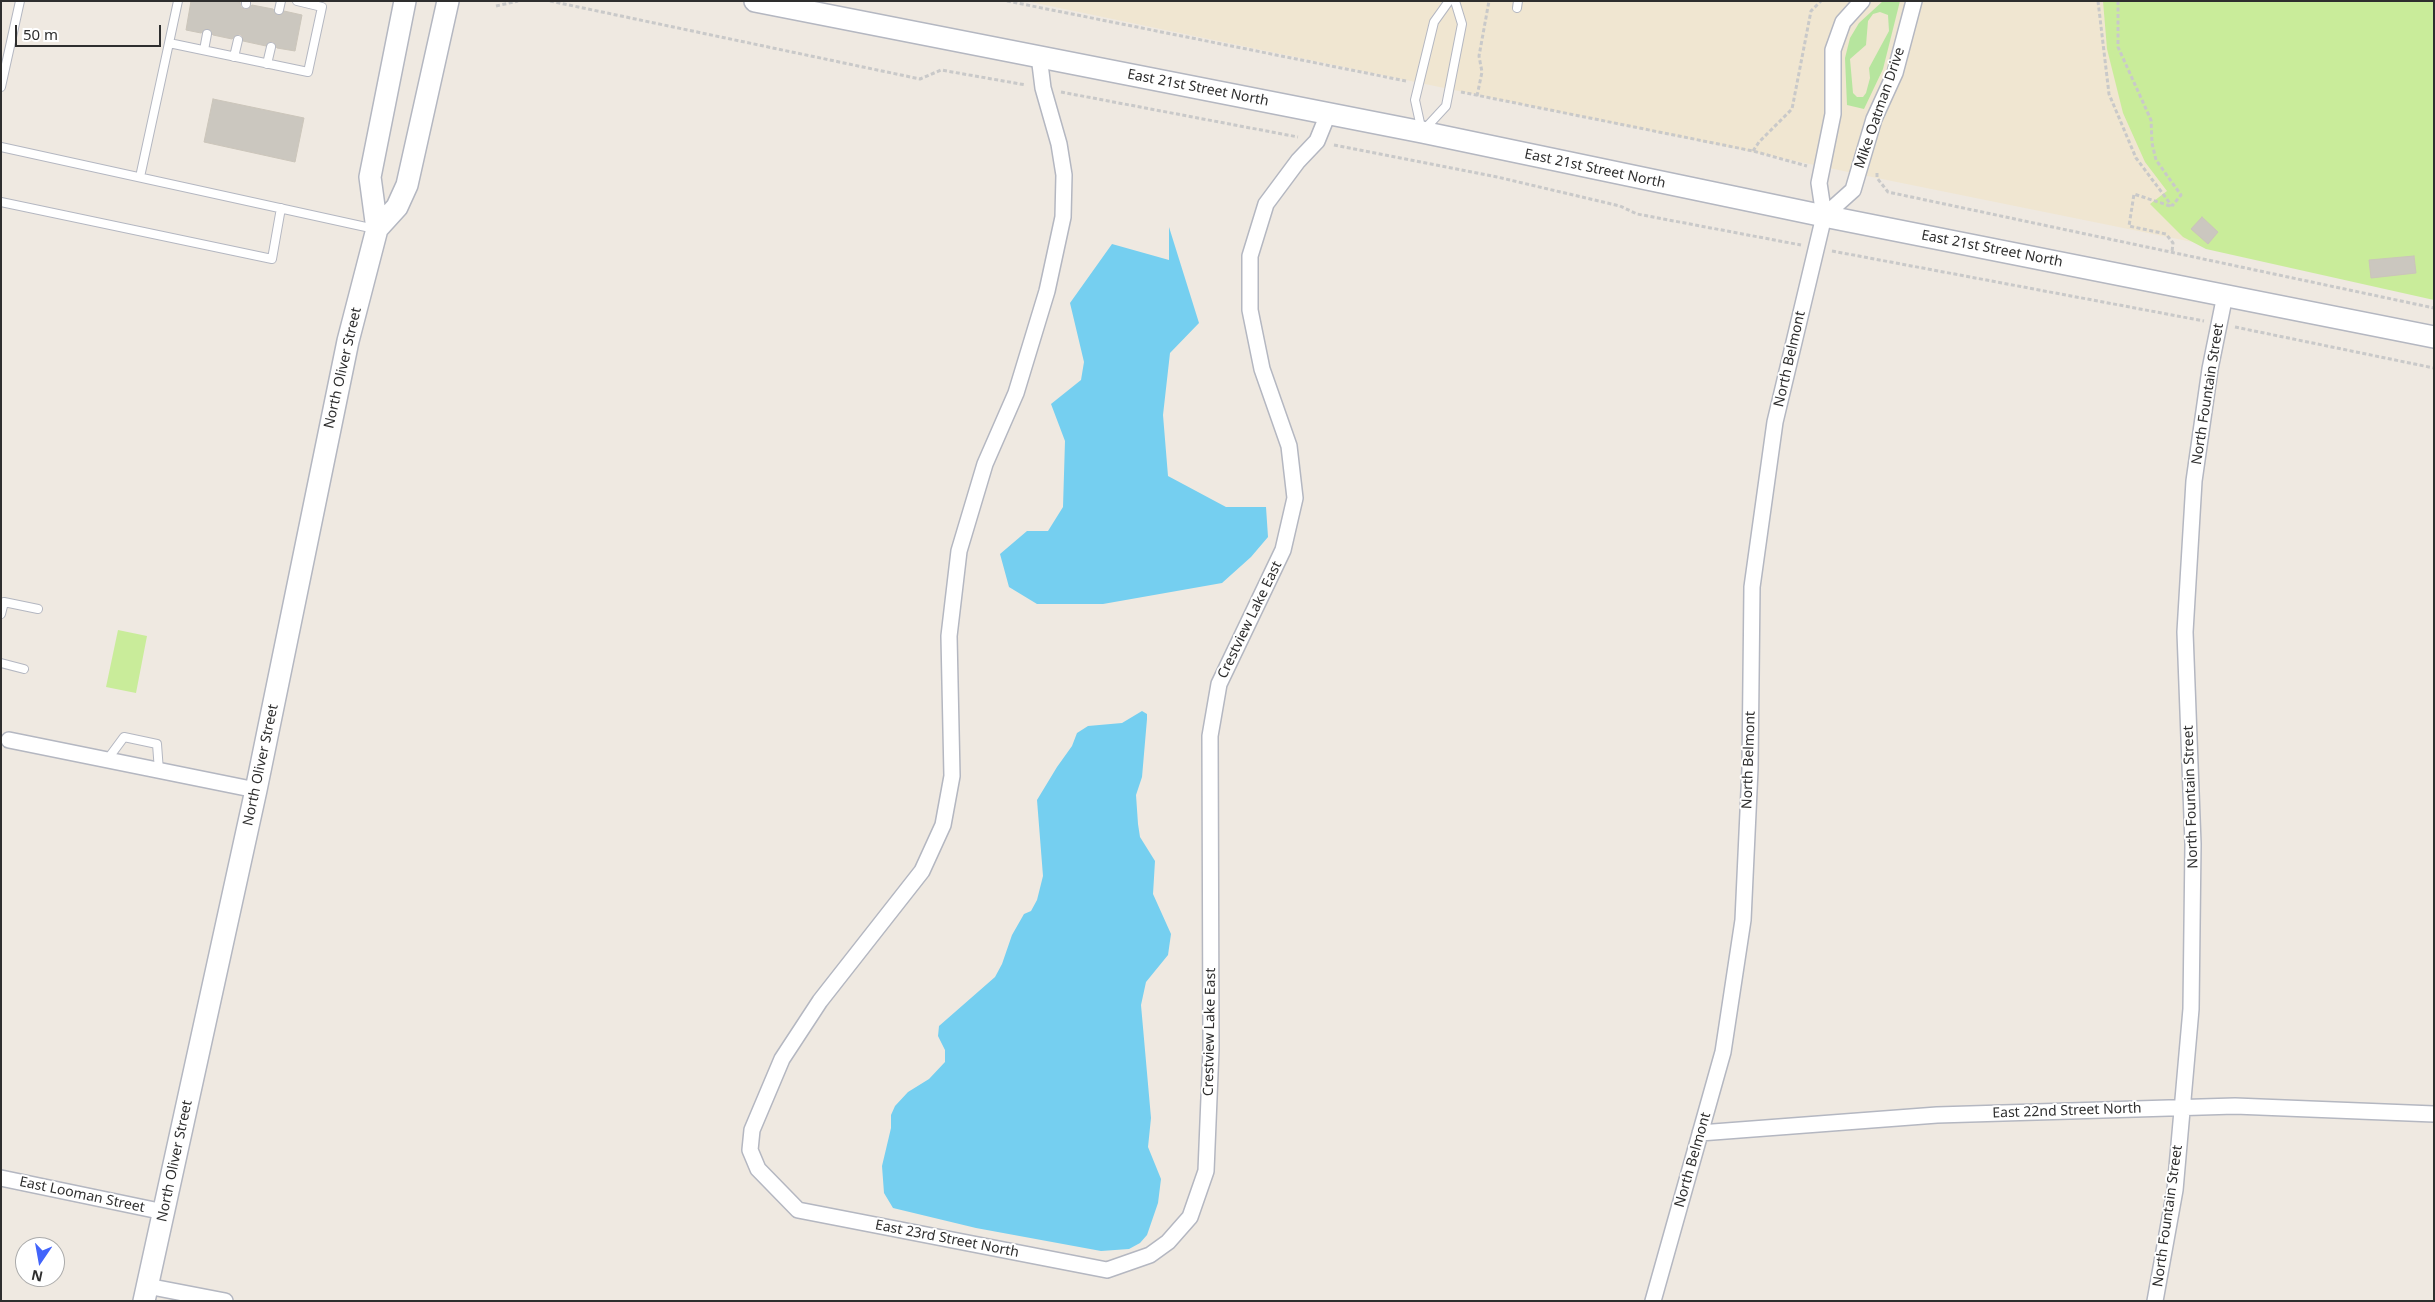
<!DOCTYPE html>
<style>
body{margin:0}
#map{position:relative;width:2435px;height:1302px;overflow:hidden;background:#efe9e1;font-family:"Noto Sans",sans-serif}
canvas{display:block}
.frame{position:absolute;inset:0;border:2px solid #2e2e2e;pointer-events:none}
.north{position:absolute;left:15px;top:1237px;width:50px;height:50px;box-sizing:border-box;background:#fff;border:1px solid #ababab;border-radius:50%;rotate:192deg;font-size:14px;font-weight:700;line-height:20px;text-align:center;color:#2e2e2e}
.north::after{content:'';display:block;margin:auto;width:18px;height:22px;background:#4264fb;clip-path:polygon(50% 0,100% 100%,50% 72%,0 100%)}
.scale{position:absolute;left:15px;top:25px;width:146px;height:22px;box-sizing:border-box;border:2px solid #2e2e2e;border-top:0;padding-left:6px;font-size:15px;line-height:18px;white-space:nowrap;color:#2e2e2e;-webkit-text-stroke:4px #fff;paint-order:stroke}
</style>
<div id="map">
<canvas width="2435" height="1302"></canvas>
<div class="frame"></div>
<div class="north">N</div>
<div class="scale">50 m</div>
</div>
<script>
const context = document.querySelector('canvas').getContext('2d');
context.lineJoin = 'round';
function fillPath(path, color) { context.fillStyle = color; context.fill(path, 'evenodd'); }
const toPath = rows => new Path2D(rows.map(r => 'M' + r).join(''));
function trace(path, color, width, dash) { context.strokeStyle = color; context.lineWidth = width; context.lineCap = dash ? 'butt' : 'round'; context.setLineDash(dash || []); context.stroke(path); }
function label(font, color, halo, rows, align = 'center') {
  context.font = font + ' "Noto Sans",sans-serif'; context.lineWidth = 4; context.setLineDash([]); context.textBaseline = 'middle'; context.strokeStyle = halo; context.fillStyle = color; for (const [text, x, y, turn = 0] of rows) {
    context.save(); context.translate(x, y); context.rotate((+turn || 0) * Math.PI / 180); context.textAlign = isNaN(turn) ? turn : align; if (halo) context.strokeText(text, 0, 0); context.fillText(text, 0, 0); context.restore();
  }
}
const education = toPath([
 [1026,1,2434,1,2434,291,1877,178]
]);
const green = toPath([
 [1883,1,1900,1,1883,69,1864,109,1847,105,1845,58,1850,38,1859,23],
 [1880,12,1888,15,1889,31,1869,68,1870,78,1866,93,1863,97,1857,97,1853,93,1850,59,1866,45,1868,21,1873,14]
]);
const pitch = toPath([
 [2103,1,2434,1,2434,300,2206,249,2183,237,2150,204,2167,191,2145,162,2123,113,2107,49],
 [118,630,147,636,136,693,106,687]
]);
const water = toPath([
 [1169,227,1199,323,1170,353,1163,415,1168,476,1226,507,1266,507,1268,537,1251,557,1222,583,1103,604,1037,604,1009,587,1000,554,1027,531,1048,531,1063,507,1065,441,1051,404,1081,380,1084,362,1070,303,1112,244,1169,260],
 [1142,711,1147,714,1147,719,1142,777,1136,795,1138,824,1140,837,1155,861,1153,894,1171,934,1168,955,1146,982,1141,1005,1151,1118,1148,1147,1161,1179,1158,1203,1147,1235,1140,1243,1129,1249,1101,1251,976,1228,893,1208,884,1193,882,1166,891,1128,891,1115,895,1106,908,1092,929,1079,945,1062,945,1050,938,1036,939,1026,995,977,1002,964,1012,935,1024,914,1031,911,1037,900,1043,876,1037,800,1057,767,1072,746,1077,733,1088,726,1122,723]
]);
const building = toPath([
 [191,1,234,1,240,2,241,7,246,10,252,5,273,9,278,16,284,11,302,15,295,51,277,48,272,41,266,46,243,41,242,36,239,34,232,39,213,35,208,29,201,33,186,30,191,1],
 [213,99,304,118,295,162,204,142,213,99],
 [2202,217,2218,232,2208,244,2191,229,2202,217],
 [2414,256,2416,273,2371,278,2369,260,2414,256]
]);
const path = toPath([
 [550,1,920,79,941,70,1026,85],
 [1007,1,1406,81],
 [2098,1,2109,94,2136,158,2172,206],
 [2118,1,2118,47,2151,120,2152,143,2156,160,2181,195,2172,206],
 [496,6,518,1],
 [1061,92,1298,137],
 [1461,92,1753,151,1807,166],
 [1477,96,1482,72,1479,56,1489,1],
 [1334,145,1497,177,1620,206,1637,214,1801,245],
 [1753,151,1759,142,1792,109,1811,11,1821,1],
 [1877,173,1877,178,1888,192,2434,308],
 [2170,206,2134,194,2129,226,2166,234,2173,243,2172,252],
 [1832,251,2204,321],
 [2235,327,2434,368]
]);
const lane = toPath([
 [1449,1,1434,22,1415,100,1422,132,1446,106,1462,24,1455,1],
 [246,4,246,1],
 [1517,8,1518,1],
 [279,10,281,1],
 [169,43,178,1],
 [204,50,207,34],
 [234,57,238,40],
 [267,64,271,47],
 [1,87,20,1],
 [1,147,375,229],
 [140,177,169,43,308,72,322,7,297,1],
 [1,202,272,259,281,208],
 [1,614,4,602,38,609],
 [1,663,24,669],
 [107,760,124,737,157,744,159,771]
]);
const street = toPath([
 [1039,56,1043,88,1059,144,1064,175,1063,217,1047,291,1016,393,985,464,959,551,949,636,952,776,943,825,922,871,820,1001,782,1059,752,1130,750,1150,758,1169,798,1210,1107,1270,1150,1255,1168,1242,1190,1217,1206,1171,1211,1049,1210,736,1219,684,1283,550,1295,498,1289,446,1262,369,1250,310,1250,256,1266,204,1298,161,1317,141,1328,114],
 [1824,216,1853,190,1874,119,1895,73,1914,1],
 [9,740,256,790],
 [1700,1133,1937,1115,2235,1106,2434,1114],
 [1,1178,164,1212],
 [147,1286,225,1301],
 [1653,1301,1723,1052,1743,920,1750,769,1752,587,1775,422,1824,216,1819,183,1833,114,1833,50,1843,22,1862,1],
 [2155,1301,2175,1190,2191,1009,2193,844,2185,632,2194,481,2210,369,2225,295]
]);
const secondary = toPath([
 [755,1,1422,132,1824,216,2434,337],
 [377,229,397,207,407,185,448,1],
 [144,1301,256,790,348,341,377,229,370,177,405,1]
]);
const streetNames = [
 ["East 21st Street North",1198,88,11],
 ["Mike Oatman Drive",1880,108,-71],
 ["East 21st Street North",1595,169,12],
 ["East 21st Street North",1992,249,11],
 ["North Belmont",1790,359,-77],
 ["North Oliver Street",343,368,-77],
 ["North Fountain Street",2208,394,-81],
 ["Crestview Lake East",1250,620,-64],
 ["North Belmont",1749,760,-88],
 ["North Oliver Street",261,765,-78],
 ["North Fountain Street",2191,797,-92],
 ["Crestview Lake East",1210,1032,-89],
 ["East 22nd Street North",2067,1111,-2],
 ["North Belmont",1693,1160,-74],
 ["North Oliver Street",175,1161,-78],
 ["East Looman Street",82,1195,12],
 ["North Fountain Street",2168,1216,-82],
 ["East 23rd Street North",947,1239,11]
];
fillPath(education, '#f0e6d1');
fillPath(green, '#b6e59e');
fillPath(pitch, '#c9ec9a');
fillPath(water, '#75cff0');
fillPath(building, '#cbc7bf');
trace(building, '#cbc5ba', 1);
trace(lane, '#b4b7c1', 10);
trace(street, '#b4b7c1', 18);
trace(secondary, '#b4b7c1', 24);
trace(path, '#c9c9c9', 3, [4, 2.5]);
trace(lane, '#fff', 8);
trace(street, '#fff', 15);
trace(secondary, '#fff', 21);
label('14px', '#2e2e2e', '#fff', streetNames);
</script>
